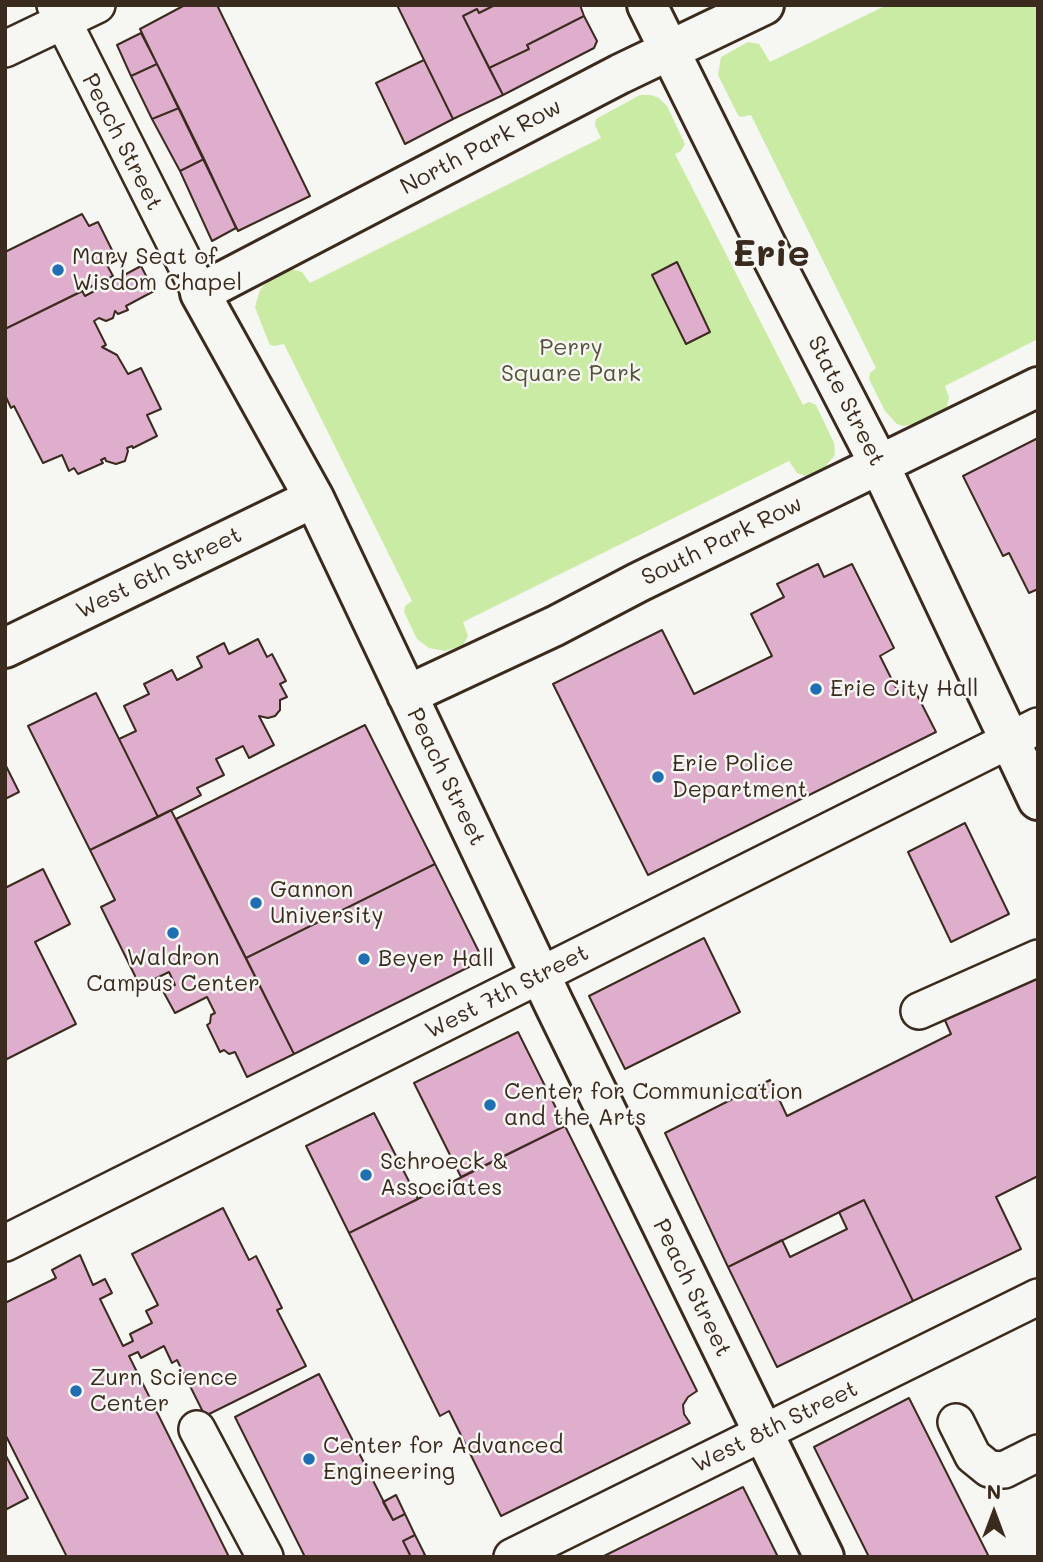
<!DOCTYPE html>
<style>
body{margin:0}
#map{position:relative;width:1043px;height:1562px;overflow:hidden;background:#f6f6f2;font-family:Mali,sans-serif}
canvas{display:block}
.frame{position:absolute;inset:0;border:7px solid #3b2a1e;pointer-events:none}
.north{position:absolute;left:959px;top:1478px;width:70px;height:70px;-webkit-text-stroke:5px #f6f6f2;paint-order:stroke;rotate:0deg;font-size:19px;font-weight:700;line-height:28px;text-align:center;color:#3b2a1e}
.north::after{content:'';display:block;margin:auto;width:24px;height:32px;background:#3b2a1e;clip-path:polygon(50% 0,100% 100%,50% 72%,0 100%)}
</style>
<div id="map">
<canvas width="1043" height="1562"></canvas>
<div class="frame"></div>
<div class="north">N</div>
</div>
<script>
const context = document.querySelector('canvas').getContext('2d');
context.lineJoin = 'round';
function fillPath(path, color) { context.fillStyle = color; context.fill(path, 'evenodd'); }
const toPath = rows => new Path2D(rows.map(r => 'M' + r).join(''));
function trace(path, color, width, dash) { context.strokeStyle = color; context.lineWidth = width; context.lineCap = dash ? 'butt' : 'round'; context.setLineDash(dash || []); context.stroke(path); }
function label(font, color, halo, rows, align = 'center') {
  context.font = font + ' Mali,sans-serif'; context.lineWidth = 5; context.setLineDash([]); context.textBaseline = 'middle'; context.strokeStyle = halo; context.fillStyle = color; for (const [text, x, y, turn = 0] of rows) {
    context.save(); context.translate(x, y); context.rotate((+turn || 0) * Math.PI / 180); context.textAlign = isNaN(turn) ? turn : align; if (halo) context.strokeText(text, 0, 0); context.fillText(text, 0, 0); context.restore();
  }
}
const green = toPath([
 [887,5,1038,5,1038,339,945,386,949,397,947,407,914,424,903,426,897,424,885,411,869,379,870,373,876,368,751,115,741,117,738,115,718,75,721,57,748,42,759,44,770,62],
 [640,95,651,95,659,98,667,106,685,144,681,151,675,154,803,405,809,402,816,405,834,443,835,455,825,467,805,476,797,473,789,461,463,622,468,636,463,645,445,651,429,648,417,639,404,612,405,606,412,601,284,344,274,346,270,345,265,333,255,307,260,290,269,279,291,269,302,272,310,283,601,138,595,125,596,119]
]);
const building = toPath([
 [185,5,217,5,310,196,238,231,140,29,185,5],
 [397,5,495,5,479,13,477,9,463,16,503,95,453,119,397,5],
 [495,5,580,5,584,16,527,45,529,49,489,68,463,16,477,9,479,13,495,5],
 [584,16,597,41,594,48,503,95,489,68,529,49,527,45,584,16],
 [141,33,157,64,131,76,117,45,141,33],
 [424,60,453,119,405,144,376,83,424,60],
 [157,64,179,108,152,119,131,76,157,64],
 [179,108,204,159,180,171,152,119,179,108],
 [204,159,236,228,212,241,180,171,204,159],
 [82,214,89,226,98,222,117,260,107,265,113,276,5,329,5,252,82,214],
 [677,262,710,332,686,344,652,275,677,262],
 [141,266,154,291,126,306,128,310,118,314,115,311,113,318,106,321,99,318,94,321,106,345,102,347,117,355,128,374,141,368,161,409,147,415,157,436,133,448,132,446,127,448,128,451,125,461,116,464,106,461,105,458,101,460,103,463,78,474,74,468,69,471,62,455,43,463,14,406,11,408,5,395,5,329,82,291,85,296,141,266],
 [1038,438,1038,589,1029,593,1009,553,1003,556,963,476,1038,438],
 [818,564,824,577,852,564,894,648,880,656,897,690,911,683,936,732,648,875,553,684,662,630,694,694,772,656,751,614,784,597,777,584,818,564],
 [258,639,267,657,272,654,286,681,280,684,287,697,280,700,280,710,275,716,268,718,259,716,274,745,249,758,243,746,216,759,224,775,197,788,201,795,158,817,119,739,136,731,124,706,149,694,144,684,172,670,177,680,202,667,197,657,224,643,229,654,258,639],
 [96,693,158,817,90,850,28,726,96,693],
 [365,725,435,864,246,958,176,819,365,725],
 [5,764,19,792,5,799,5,764],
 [171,810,294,1054,247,1077,235,1052,229,1054,224,1050,220,1052,207,1025,210,1023,211,1015,215,1013,207,997,175,1013,163,991,175,985,169,972,140,986,101,907,115,900,90,850,171,810],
 [965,823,1009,914,951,942,908,852,965,823],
 [435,864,483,960,294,1054,246,958,435,864],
 [43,869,70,924,35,942,76,1024,5,1060,5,888,43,869],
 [704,938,740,1012,625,1069,589,996,704,938],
 [1038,965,1038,1176,996,1197,1021,1249,913,1301,864,1200,728,1267,665,1133,770,1080,787,1116,951,1034,940,1009,1038,965],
 [518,1032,565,1126,461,1177,414,1083,518,1032],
 [374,1113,418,1199,349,1233,306,1146,374,1113],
 [565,1126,697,1391,688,1397,683,1405,684,1414,690,1423,501,1516,449,1411,440,1416,349,1233,565,1126],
 [864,1200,913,1301,777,1367,728,1267,782,1240,790,1257,847,1229,839,1212,864,1200],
 [223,1208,249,1260,256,1256,282,1308,277,1310,306,1366,205,1416,177,1360,172,1363,164,1346,141,1358,138,1352,129,1356,229,1557,67,1557,5,1434,5,1303,56,1278,52,1270,80,1255,93,1285,105,1279,112,1293,100,1299,123,1346,133,1341,130,1334,152,1323,146,1311,158,1305,132,1254,223,1208],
 [319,1374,393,1520,405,1514,415,1535,403,1541,411,1557,305,1557,235,1417,319,1374],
 [909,1398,989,1557,869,1557,814,1447,909,1398],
 [5,1454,28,1498,5,1510,5,1454],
 [743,1487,778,1557,602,1557,743,1487],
 [396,1495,405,1514,393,1520,383,1502,396,1495],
 [415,1535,425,1555,421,1557,411,1557,403,1541,415,1535]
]);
const minor = toPath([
 [55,5,200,293],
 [5,49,97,5],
 [919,1011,1038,958],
 [5,1243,1038,726],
 [956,1422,973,1456,989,1469,1004,1470,1038,1453],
 [197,1429,265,1557],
 [512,1557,1038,1297]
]);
const major = toPath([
 [647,5,771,255,879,464,1038,800],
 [764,5,620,74,200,293,314,498,554,1004,824,1557],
 [5,648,314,498],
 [407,695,555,626,639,582,1038,387]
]);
const markers = [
 [58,270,7,"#1f6fb2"],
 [816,689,7,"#1f6fb2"],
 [658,777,7,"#1f6fb2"],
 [256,903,7,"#1f6fb2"],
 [173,933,7,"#1f6fb2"],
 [364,959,7,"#1f6fb2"],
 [490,1105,7,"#1f6fb2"],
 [366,1175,7,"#1f6fb2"],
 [76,1391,7,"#1f6fb2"],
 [309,1459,7,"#1f6fb2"]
];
const streetNames = [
 ["Peach Street",122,142,63],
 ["North Park Row",481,147,-28],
 ["State Street",846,401,63],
 ["South Park Row",722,541,-26],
 ["West 6th Street",159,573,-26],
 ["Peach Street",446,777,64],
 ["West 7th Street",507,992,-27],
 ["Peach Street",692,1288,64],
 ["West 8th Street",775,1427,-26]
];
const poiNames = [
 ["Mary Seat of",72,257],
 ["Wisdom Chapel",72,283],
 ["Erie City Hall",830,689],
 ["Erie Police",672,764],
 ["Department",672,790],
 ["Gannon",270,890],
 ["University",270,916],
 ["Waldron",173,958,"center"],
 ["Campus Center",173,984,"center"],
 ["Beyer Hall",378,959],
 ["Center for Communication",504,1092],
 ["and the Arts",504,1118],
 ["Schroeck &",380,1162],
 ["Associates",380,1188],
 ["Zurn Science",90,1378],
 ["Center",90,1404],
 ["Center for Advanced",323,1446],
 ["Engineering",323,1472]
];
const parkNames = [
 ["Perry",571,348],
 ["Square Park",571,374]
];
const townNames = [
 ["Erie",771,255]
];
fillPath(green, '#c9eba4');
fillPath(building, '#dfaecd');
trace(building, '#3b2a1e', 2);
trace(minor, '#3b2a1e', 40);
trace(major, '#3b2a1e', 44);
trace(minor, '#f6f6f2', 35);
trace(major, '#f6f6f2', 38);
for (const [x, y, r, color] of markers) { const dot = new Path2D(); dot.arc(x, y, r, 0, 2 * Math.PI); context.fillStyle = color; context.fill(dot); trace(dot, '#f6f6f2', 2.5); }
label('23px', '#3b2a1e', '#f6f6f2', streetNames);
label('23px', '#3b2a1e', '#f6f6f2', poiNames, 'left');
label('23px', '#575139', '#f6f6f2', parkNames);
label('bold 37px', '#3b2a1e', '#f6f6f2', townNames);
</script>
